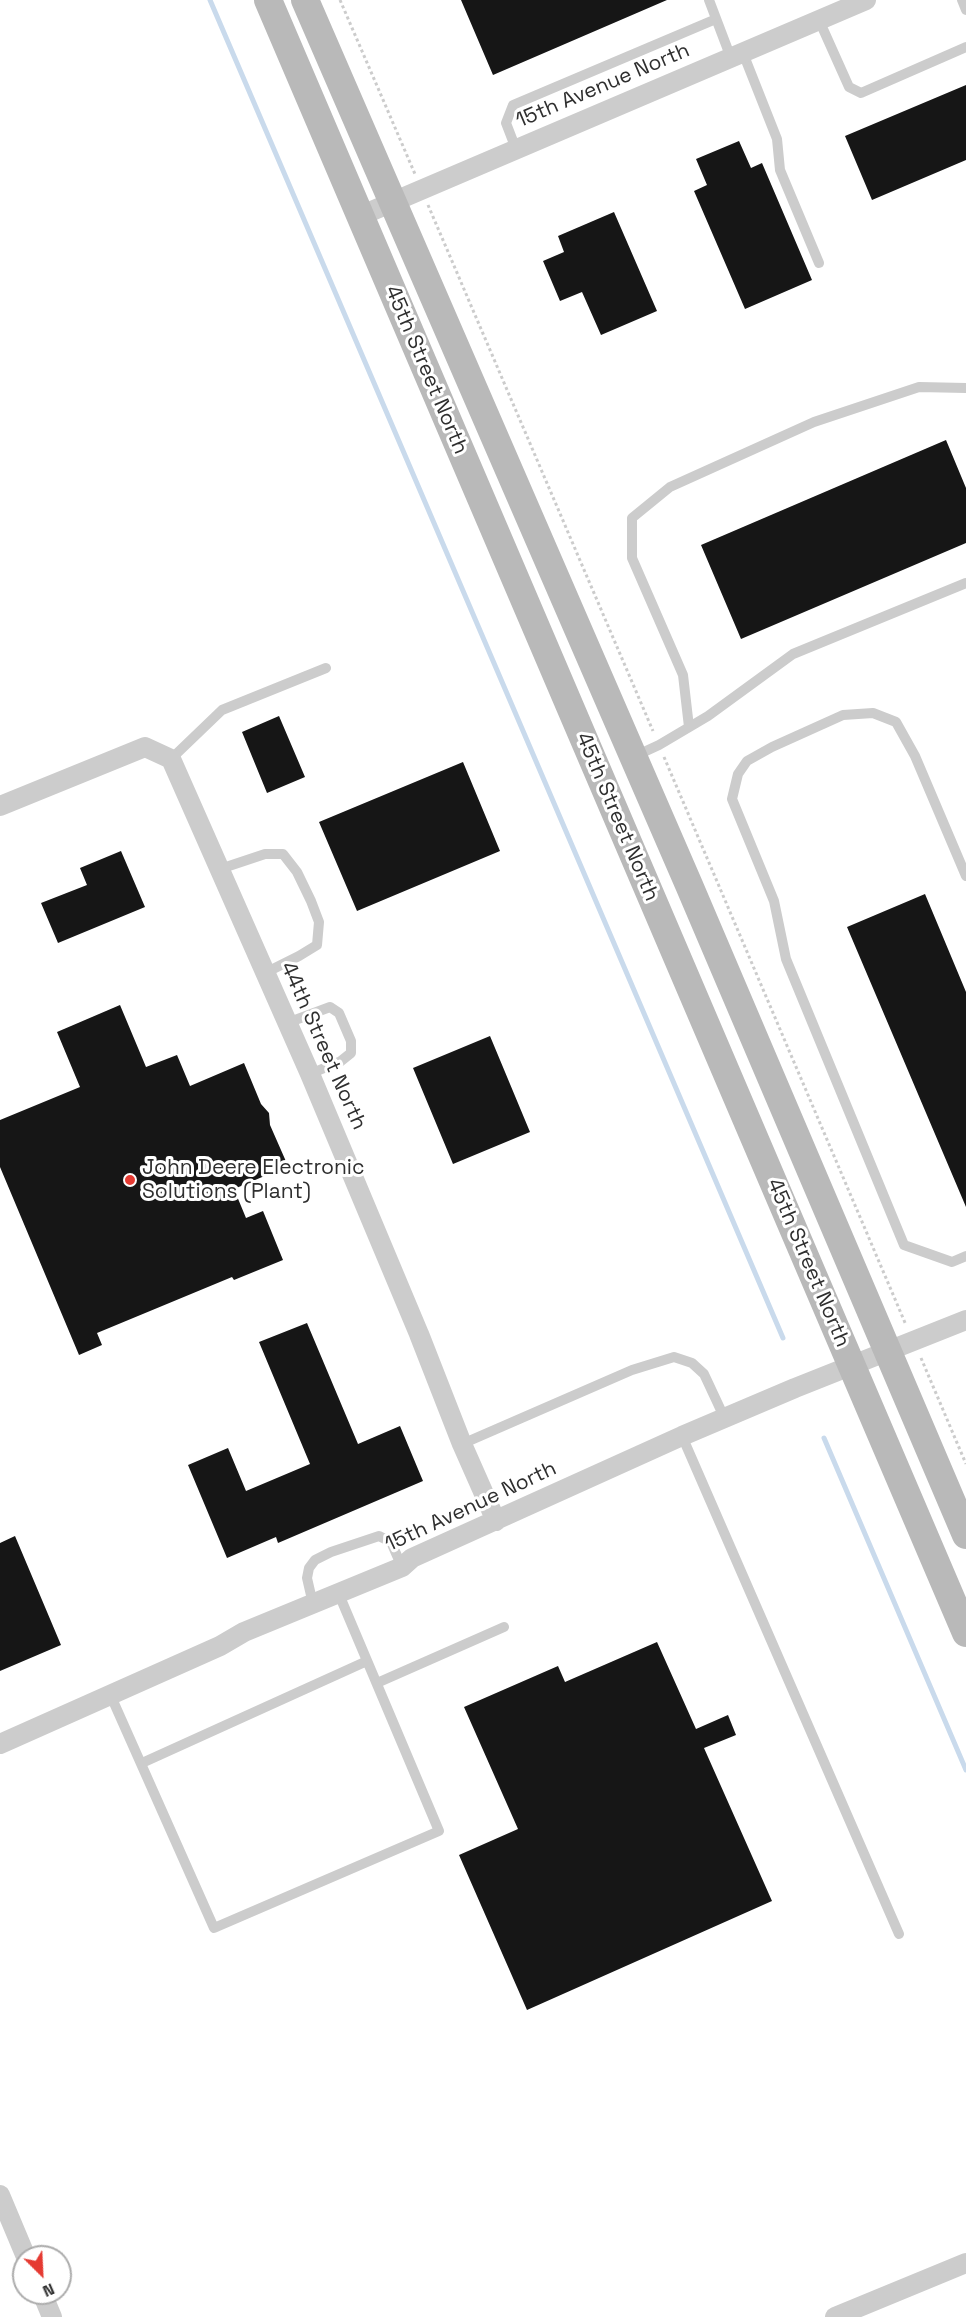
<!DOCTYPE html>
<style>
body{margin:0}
#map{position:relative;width:966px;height:2317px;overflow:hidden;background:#fff;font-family:"Space Grotesk",sans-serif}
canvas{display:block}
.north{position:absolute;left:12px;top:2245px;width:60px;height:60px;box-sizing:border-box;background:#fff;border:2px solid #acacac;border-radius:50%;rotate:156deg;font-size:16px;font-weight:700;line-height:24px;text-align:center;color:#2f2f2f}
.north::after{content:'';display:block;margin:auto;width:21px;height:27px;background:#e53a32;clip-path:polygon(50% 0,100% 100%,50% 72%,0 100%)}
</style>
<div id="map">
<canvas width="966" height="2317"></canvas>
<div class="north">N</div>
</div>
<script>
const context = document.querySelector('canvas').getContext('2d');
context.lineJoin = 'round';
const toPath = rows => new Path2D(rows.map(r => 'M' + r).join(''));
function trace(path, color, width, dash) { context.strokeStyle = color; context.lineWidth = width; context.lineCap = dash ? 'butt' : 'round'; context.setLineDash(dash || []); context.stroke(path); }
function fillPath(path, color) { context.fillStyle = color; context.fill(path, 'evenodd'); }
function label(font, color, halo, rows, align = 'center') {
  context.font = font + ' "Space Grotesk",sans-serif'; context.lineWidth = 6; context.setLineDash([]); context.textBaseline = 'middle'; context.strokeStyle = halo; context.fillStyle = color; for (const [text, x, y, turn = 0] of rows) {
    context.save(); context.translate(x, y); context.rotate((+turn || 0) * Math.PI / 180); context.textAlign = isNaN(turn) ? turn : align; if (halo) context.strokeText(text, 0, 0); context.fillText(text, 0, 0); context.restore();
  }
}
const stream = toPath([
 [210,0,783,1338],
 [824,1438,966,1770]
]);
const building = toPath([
 [461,0,667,0,493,75],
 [966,85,966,160,872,200,845,136],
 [739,141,751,168,762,163,812,280,745,309,694,191,707,185,696,159],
 [614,212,657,311,601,335,582,292,560,301,543,261,564,252,558,236],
 [946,440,966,488,966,543,741,639,701,545],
 [279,716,305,777,267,793,242,732],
 [463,762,500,851,357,911,319,822],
 [121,851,145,907,58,943,41,903,87,885,80,868],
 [925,894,966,992,966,1207,847,927],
 [120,1005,146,1067,177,1055,190,1086,244,1063,261,1104,269,1113,270,1125,288,1166,234,1189,246,1218,263,1211,283,1260,234,1280,232,1277,97,1333,102,1345,79,1355,0,1167,0,1120,80,1087,57,1032],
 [490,1036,530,1132,453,1164,413,1068],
 [307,1323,358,1444,400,1426,423,1481,278,1543,276,1537,227,1558,188,1465,228,1448,246,1491,310,1464,259,1342],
 [15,1536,61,1645,0,1671,0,1543],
 [657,1642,696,1729,728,1715,736,1735,704,1748,772,1901,527,2010,459,1855,518,1829,464,1707,558,1666,565,1682]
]);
const path = toPath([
 [340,0,415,174],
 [428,205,653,731],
 [664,757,906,1325],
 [921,1358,966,1464]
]);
const service = toPath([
 [709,0,731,58],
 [962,0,966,10],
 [819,20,849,87,861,93,966,47],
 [743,53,777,139,780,170,819,263],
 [516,149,506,123,513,105,716,19],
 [689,727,683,675,632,558,632,518,670,487,814,422,919,387,966,388],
 [633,757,659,745,708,716,793,654,966,583],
 [171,759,222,710,326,668],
 [220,869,265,854,283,854,297,872,311,901,319,922,317,945,299,956,265,973],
 [966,876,915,756,896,722,873,713,843,715,772,747,747,761,738,774,732,799,774,901,786,959,904,1245,952,1262,966,1256],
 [287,1023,330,1007,339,1013,351,1041,351,1053,341,1061,310,1074],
 [682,1436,899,1934],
 [462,1444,632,1370,674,1357,692,1363,704,1374,725,1419],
 [313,1604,307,1578,309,1568,315,1560,331,1552,379,1536,391,1542,402,1567],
 [377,1683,504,1627],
 [110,1694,214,1928,439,1831,338,1592],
 [142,1763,367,1661]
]);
const minor = toPath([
 [360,216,866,0],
 [0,806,145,747,171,759,310,1074,419,1334,462,1444,496,1521],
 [0,1744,220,1646,244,1632,402,1567,412,1558,682,1436,795,1388,966,1320],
 [0,2195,26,2257],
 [42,2293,52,2317],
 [835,2317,966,2263]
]);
const secondary = toPath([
 [268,0,966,1633],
 [305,0,689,885,966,1535]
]);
const markers = [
 [130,1180,6,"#e53a32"]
];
const streetNames = [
 ["15th Avenue North",603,86,-23],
 ["45th Street North",426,370,67],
 ["45th Street North",617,817,67],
 ["44th Street North",323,1046,66],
 ["45th Street North",808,1263,67],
 ["15th Avenue North",471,1507,-25]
];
const poiNames = [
 ["John Deere Electronic",142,1168],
 ["Solutions (Plant)",142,1192]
];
trace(stream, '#c9daec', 5);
fillPath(building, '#161616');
trace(path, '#ccc', 3, [3, 3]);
trace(service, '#ccc', 10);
trace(minor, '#ccc', 20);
trace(secondary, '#b9b9b9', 28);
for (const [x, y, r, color] of markers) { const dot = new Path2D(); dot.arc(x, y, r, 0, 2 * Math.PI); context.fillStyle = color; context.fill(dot); trace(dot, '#fff', 2); }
label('21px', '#2f2f2f', '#fff', streetNames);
label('21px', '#2f2f2f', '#fff', poiNames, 'left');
</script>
